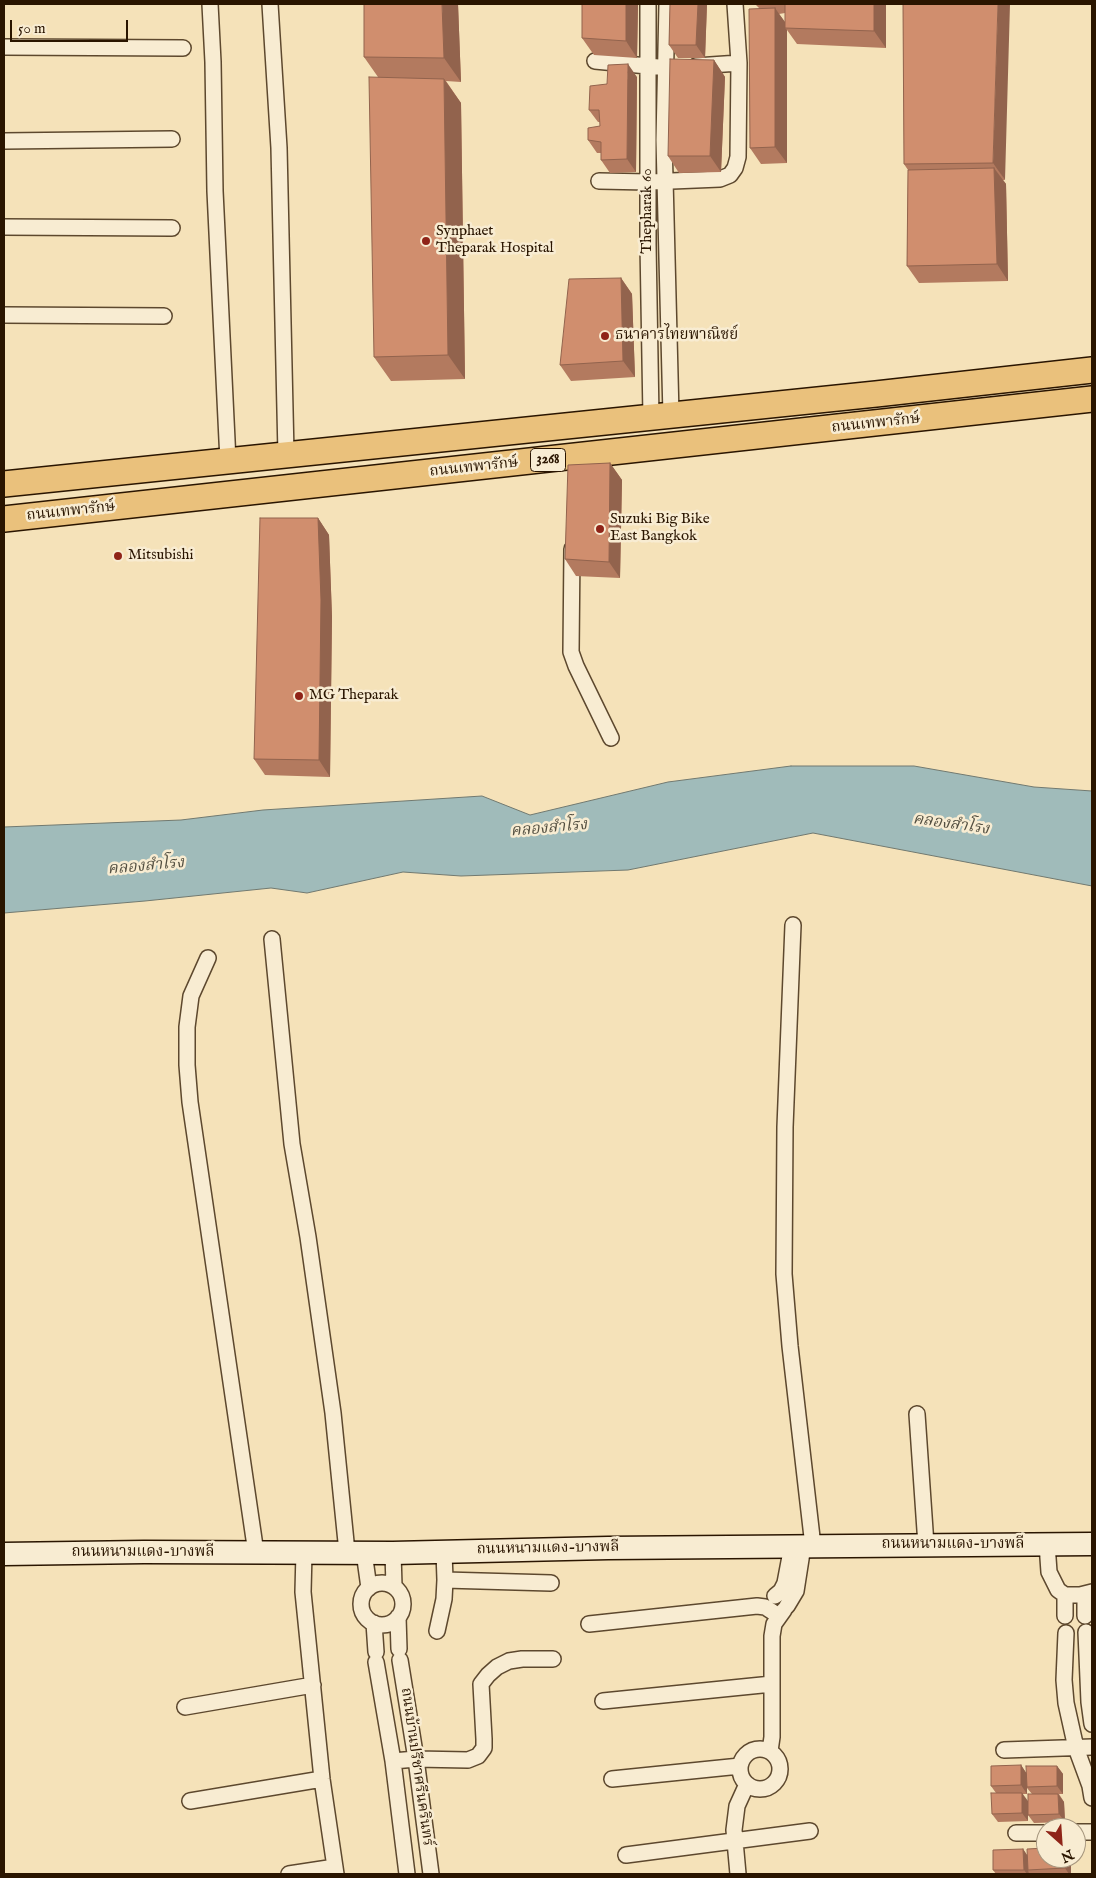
<!DOCTYPE html>
<meta charset="utf-8">
<style>
body{margin:0}
#map{position:relative;width:1096px;height:1878px;overflow:hidden;background:#f5e2b9;font-family:"IM FELL English",serif}
canvas{display:block}
.frame{position:absolute;inset:0;border:5px solid #2a1500;pointer-events:none}
.north{position:absolute;left:1036px;top:1818px;width:50px;height:50px;box-sizing:border-box;background:#f8ecd2;border:1px solid #a6967e;border-radius:50%;rotate:154deg;font-size:14px;font-weight:700;line-height:20px;text-align:center;color:#2a1500}
.north::after{content:'';display:block;margin:auto;width:18px;height:22px;background:#8f2418;clip-path:polygon(50% 0,100% 100%,50% 72%,0 100%)}
.scale{position:absolute;left:10px;top:20px;width:118px;height:22px;box-sizing:border-box;border:2px solid #2a1500;border-top:0;padding-left:6px;font-size:15px;line-height:18px;white-space:nowrap;color:#2a1500;-webkit-text-stroke:4px #f8ecd2;paint-order:stroke}
</style>
<div id="map">
<canvas width="1096" height="1878"></canvas>
<div class="frame"></div>
<div class="north">N</div>
<div class="scale">50 m</div>
</div>
<script>
const context = document.querySelector('canvas').getContext('2d');
context.lineJoin = 'round';
function fillPath(path, color) { context.fillStyle = color; context.fill(path, 'evenodd'); }
const toPath = rows => new Path2D(rows.map(r => 'M' + r).join(''));
function trace(path, color, width, dash) { context.strokeStyle = color; context.lineWidth = width; context.lineCap = dash ? 'butt' : 'round'; context.setLineDash(dash || []); context.stroke(path); }
function label(font, color, halo, rows, align = 'center') {
  context.font = font + ' "IM FELL English","Noto Serif Thai",serif'; context.lineWidth = 5; context.setLineDash([]); context.textBaseline = 'middle'; context.strokeStyle = halo; context.fillStyle = color; for (const [text, x, y, turn = 0] of rows) {
    context.save(); context.translate(x, y); context.rotate((+turn || 0) * Math.PI / 180); context.textAlign = isNaN(turn) ? turn : align; if (halo) context.strokeText(text, 0, 0); context.fillText(text, 0, 0); context.restore();
  }
}
const water = toPath([
 [791,766,914,766,1034,787,1092,791,1092,886,813,833,628,870,461,876,403,872,307,893,271,888,145,901,4,913,4,827,181,820,263,810,482,796,530,815,668,782,791,766]
]);
const minor = toPath([
 [210,4,213,62,215,191,228,461],
 [270,4,279,148,286,454],
 [648,4,648,244,651,417],
 [667,4,664,140,671,415],
 [4,47,183,48],
 [595,61,658,67],
 [696,66,739,63],
 [4,141,172,139],
 [599,181,648,182,720,179,730,175,735,168,738,157,739,63,735,4],
 [4,227,172,228],
 [4,315,164,316],
 [572,549,571,652,576,666,611,738],
 [793,925,785,1127,784,1274,790,1346,813,1546],
 [272,939,292,1144,308,1237,333,1413,347,1552],
 [208,958,191,996,187,1027,187,1065,190,1102,256,1553],
 [917,1414,926,1545],
 [1047,1544,1049,1572,1058,1590,1065,1595,1080,1595,1092,1592],
 [304,1552,303,1592,322,1779,336,1874],
 [364,1552,369,1588],
 [393,1553,394,1586],
 [445,1580,551,1583],
 '361 1604a21 21 0 1 1 42 0a21 21 0 1 1-42 0Z',
 [775,1596,781,1591,785,1583,792,1546],
 [787,1606,796,1591,803,1546],
 [1065,1616,1065,1595],
 [1085,1616,1085,1594],
 [398,1617,399,1649],
 [374,1623,376,1652],
 [589,1624,757,1606,765,1607,779,1616],
 [437,1631,444,1599,445,1580,444,1552],
 [1086,1632,1089,1702,1092,1724],
 [1066,1633,1064,1680,1066,1703,1076,1748,1090,1786,1092,1798],
 [400,1660,416,1759,431,1874],
 [376,1662,393,1761,407,1874],
 [603,1701,772,1684],
 [185,1707,313,1685],
 '740 1769a20 20 0 1 1 40 0a20 20 0 1 1-40 0Z',
 [1004,1750,1092,1747],
 [770,1751,772,1737,772,1636,774,1624,784,1610],
 [393,1761,416,1759,468,1760,478,1756,484,1748,484,1739,481,1684,488,1675,497,1667,509,1661,522,1659,553,1659],
 [612,1779,740,1766],
 [190,1801,322,1779],
 [1076,1832,1092,1832],
 [1016,1833,1046,1833],
 [626,1855,810,1831],
 [289,1874,335,1867],
 [738,1874,734,1830,737,1806,747,1784]
]);
const secondary = toPath([
 [4,1554,144,1552,393,1553,608,1548,1092,1544]
]);
const primary = toPath([
 [4,484,876,394,1092,370],
 [4,519,1092,399]
]);
const wall = toPath([
 [458,4,461,82,446,81,461,103,465,379,391,381,374,357,378,77,364,57],
 [582,4,638,4,637,58,594,55,582,38],
 [670,4,707,4,705,58,678,58,669,45],
 [755,4,886,4,886,48,797,44,787,30,787,163,761,164,750,148,759,8],
 [785,13,785,22,779,14],
 [903,4,1005,180,1003,180,1006,184,1008,281,919,283,907,266,908,170,904,164],
 [714,60,725,77,721,172,679,173,668,156],
 [637,77,636,172,610,173,601,160,601,153,597,153,588,140,600,126,600,122,598,122,589,110,607,84],
 [621,278,632,294,635,377,571,381,560,365],
 [610,463,622,480,620,578,576,576,565,559],
 [318,518,329,535,332,617,330,777,265,775,254,759],
 [1021,1765,1026,1773,1057,1766,1063,1774,1063,1794,1059,1794,1064,1802,1065,1822,1034,1823,1028,1815,1032,1794,1027,1788,1027,1794,1023,1794,1028,1821,998,1822,992,1814,996,1793,991,1786],
 [1023,1849,1027,1855,1071,1858,1071,1874,1030,1874,1029,1873,1029,1874,996,1874,993,1870]
]);
const shadedWall = toPath([
 [442,4,458,4,461,82,444,58],
 [626,4,638,4,637,58,626,41],
 [698,4,707,4,705,58,696,45],
 [874,4,886,4,886,48,874,31],
 [998,4,1010,4,1005,180,993,163],
 [775,8,787,25,785,28,787,30,787,163,775,147],
 [714,60,725,77,721,172,710,156],
 [628,64,637,77,636,172,627,159],
 [444,79,461,103,465,379,448,355],
 [994,168,1006,184,1008,281,997,264],
 [621,278,632,294,635,377,623,361],
 [610,463,622,480,620,578,609,562],
 [318,518,329,535,332,617,330,777,319,760],
 [1021,1765,1027,1774,1027,1794,1021,1785],
 [1057,1766,1063,1774,1063,1794,1057,1786],
 [1022,1793,1028,1801,1028,1821,1022,1813],
 [1058,1794,1064,1802,1065,1822,1059,1814],
 [1023,1849,1029,1858,1028,1870,1029,1874,1027,1874,1024,1870],
 [1065,1858,1071,1858,1071,1874,1069,1874,1065,1868]
]);
const building = toPath([
 [364,4,442,4,444,58,364,57,364,4],
 [582,4,626,4,626,41,582,38,582,4],
 [670,4,698,4,696,45,669,45,670,4],
 [785,4,874,4,874,31,785,28,785,4],
 [903,4,998,4,993,163,904,164,903,4],
 [775,8,775,147,750,148,749,9,775,8],
 [670,59,714,60,710,156,668,156,670,59],
 [628,64,627,159,601,160,601,142,588,140,588,128,600,126,599,110,589,110,590,86,607,84,608,65,628,64],
 [369,77,444,79,448,355,374,357,369,77],
 [994,168,997,264,907,266,908,170,994,168],
 [621,278,623,361,560,365,569,279,621,278],
 [610,463,609,562,565,559,568,465,610,463],
 [260,518,318,518,321,600,319,760,254,759,260,518],
 [1021,1765,1021,1785,991,1786,991,1766,1021,1765],
 [1026,1766,1057,1766,1057,1786,1027,1787,1026,1766],
 [991,1793,1022,1793,1022,1813,992,1814,991,1793],
 [1028,1794,1058,1794,1059,1814,1028,1815,1028,1794],
 [1046,1848,1046,1858,1065,1858,1065,1868,1028,1870,1027,1849,1046,1848],
 [1023,1849,1024,1870,993,1870,993,1850,1023,1849]
]);
const markers = [
 [426,241,5,"#8f2418"],
 [605,336,5,"#8f2418"],
 [600,529,5,"#8f2418"],
 [118,556,5,"#8f2418"],
 [299,696,5,"#8f2418"]
];
const shields = [
 [548,460,35]
];
const shieldNames = [
 ["3268",548,460]
];
const streetNames = [
 ["Thepharak 60",648,211,-90],
 ["ถนนเทพารักษ์",876,424,-6],
 ["ถนนเทพารักษ์",474,468,-6],
 ["ถนนเทพารักษ์",71,512,-6],
 ["ถนนหนามแดง-บางพลี",953,1545],
 ["ถนนหนามแดง-บางพลี",548,1549,-1],
 ["ถนนหนามแดง-บางพลี",143,1553],
 ["ถนนบ้านปรีชาศรีนครินทร์",416,1767,82]
];
const poiNames = [
 ["Synphaet",436,232],
 ["Theparak Hospital",436,249],
 ["ธนาคารไทยพาณิชย์",615,336],
 ["Suzuki Big Bike",610,520],
 ["East Bangkok",610,537],
 ["Mitsubishi",128,556],
 ["MG Theparak",309,696]
];
const waterNames = [
 ["คลองสำโรง",951,825,8],
 ["คลองสำโรง",549,829,-5],
 ["คลองสำโรง",146,867,-5]
];
fillPath(water, '#a0bbba');
trace(water, '#717970', 1);
trace(minor, '#5d482e', 18);
trace(secondary, '#2a1500', 25);
trace(primary, '#2a1500', 28);
trace(minor, '#f8ecd2', 15);
trace(secondary, '#f8ecd2', 22);
trace(primary, '#eac17c', 25);
fillPath(wall, '#b37a5f');
fillPath(shadedWall, '#92634d');
fillPath(building, '#d08e6e');
trace(building, '#92634d', 1);
for (const [x, y, r, color] of markers) { const dot = new Path2D(); dot.arc(x, y, r, 0, 2 * Math.PI); context.fillStyle = color; context.fill(dot); trace(dot, '#f8ecd2', 2); }
for (const [x, y, w] of shields) { const box = new Path2D(); box.roundRect(x - w / 2, y - 11.5, w, 23, 4); context.fillStyle = '#f8ecd2'; context.fill(box); trace(box, '#2a1500', 1); }
label('bold 14px', '#2a1500', null, shieldNames);
label('15px', '#2a1500', '#f8ecd2', streetNames);
label('15px', '#2a1500', '#f8ecd2', poiNames, 'left');
label('italic 16px', '#534f41', '#f8ecd2', waterNames);
</script>
